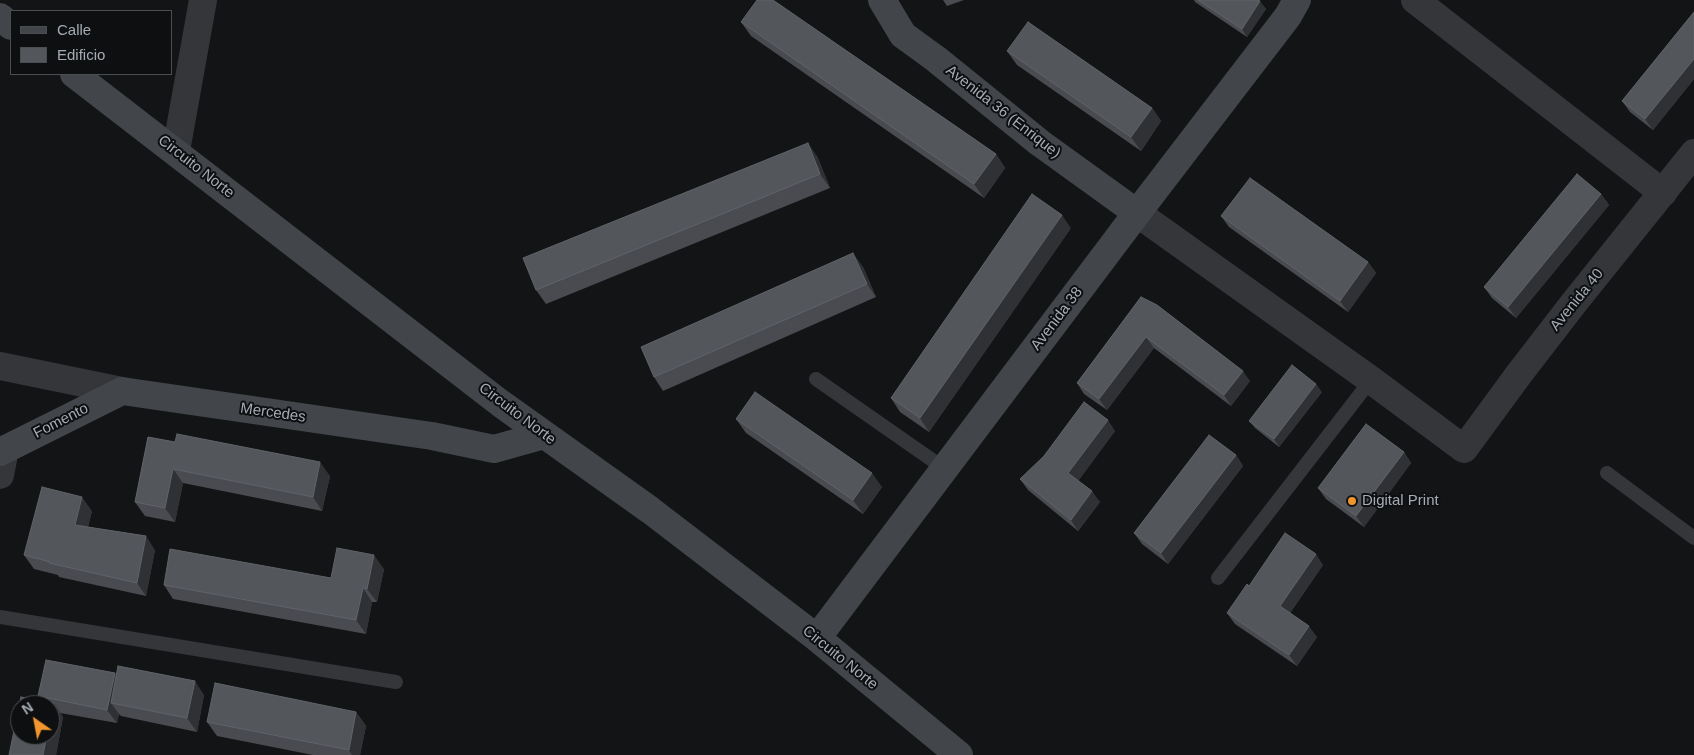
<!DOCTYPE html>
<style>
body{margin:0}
#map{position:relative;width:1694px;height:755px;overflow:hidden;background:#131415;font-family:Helvetica,sans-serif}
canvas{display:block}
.legend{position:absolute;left:10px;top:10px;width:162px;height:65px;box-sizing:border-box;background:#0e0f10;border:1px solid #4a4e52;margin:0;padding:6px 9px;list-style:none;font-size:15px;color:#a5acb5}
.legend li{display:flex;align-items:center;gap:10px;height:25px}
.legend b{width:25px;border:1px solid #4a4e52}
.north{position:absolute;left:10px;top:695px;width:50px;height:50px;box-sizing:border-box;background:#0e0f10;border:1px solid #4a4e52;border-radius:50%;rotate:327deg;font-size:14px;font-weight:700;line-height:20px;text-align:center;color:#a5acb5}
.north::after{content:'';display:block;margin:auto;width:18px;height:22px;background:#f1962f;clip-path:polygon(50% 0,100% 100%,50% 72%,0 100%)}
</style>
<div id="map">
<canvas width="1694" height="755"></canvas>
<ul class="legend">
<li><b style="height:6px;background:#42454a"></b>Calle</li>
<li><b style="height:14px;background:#53565b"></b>Edificio</li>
</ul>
<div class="north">N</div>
</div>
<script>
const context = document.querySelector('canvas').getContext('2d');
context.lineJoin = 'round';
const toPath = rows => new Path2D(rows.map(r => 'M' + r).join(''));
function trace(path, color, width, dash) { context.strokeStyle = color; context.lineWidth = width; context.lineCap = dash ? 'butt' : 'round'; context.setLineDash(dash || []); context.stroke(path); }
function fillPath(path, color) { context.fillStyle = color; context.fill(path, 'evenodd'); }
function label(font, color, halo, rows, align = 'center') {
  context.font = font + ' Helvetica,sans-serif'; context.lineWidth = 4; context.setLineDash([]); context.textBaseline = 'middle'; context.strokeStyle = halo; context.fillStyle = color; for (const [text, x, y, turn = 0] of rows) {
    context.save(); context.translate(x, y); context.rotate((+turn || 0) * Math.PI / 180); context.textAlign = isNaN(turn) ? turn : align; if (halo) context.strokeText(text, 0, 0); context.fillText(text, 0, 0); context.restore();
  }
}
const lane = toPath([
 [816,379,945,469],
 [1607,473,1694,538],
 [1218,578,1371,380],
 [0,617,396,682]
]);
const street = toPath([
 [1415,0,1663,193],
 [176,151,203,0],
 [1137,213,1371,380,1464,449,1519,374,1573,304,1694,153],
 [0,366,122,391],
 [0,475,5,449]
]);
const secondary = toPath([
 [882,0,903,35,936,59,1040,143,1137,213],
 [0,17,11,26],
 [74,74,500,403,650,510,817,638,959,755],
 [0,452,122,391,432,436,494,449,544,435],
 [817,638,1137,213,1288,16,1297,0]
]);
const wall = toPath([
 [943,0,964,0,947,6],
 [1194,0,1258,0,1266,9,1247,37,1195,2],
 [1694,12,1694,79,1653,130,1630,112,1622,101],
 [741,22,996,154,1005,168,984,198,751,36],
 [1007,51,1152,108,1161,121,1141,151,1017,65],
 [817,156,830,188,546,304,536,290],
 [1601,194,1609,205,1516,318,1492,298,1484,287],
 [1221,216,1368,262,1376,273,1348,312,1229,227],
 [1071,228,929,432,900,412,891,398],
 [863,267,876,297,663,391,654,377],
 [1141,297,1250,381,1231,406,1154,348,1107,410,1084,394,1077,383],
 [1322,392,1279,447,1255,428,1249,421],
 [736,419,882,487,863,514,746,433],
 [1115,431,1078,481,1100,502,1078,531,1028,490,1020,479],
 [148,437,330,476,322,511,183,483,175,522,145,516,135,502],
 [1404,452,1411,463,1364,527,1326,499,1318,488],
 [1236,455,1243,466,1168,564,1142,544,1134,533],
 [92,511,88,527,155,550,146,596,59,577,58,575,34,569,24,555],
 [1323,565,1290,613,1317,637,1297,666,1235,624,1227,613,1249,586],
 [384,569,377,602,372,602,366,634,173,599,164,585,331,578],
 [116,676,204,695,197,732,121,716,119,714,117,723,60,713,63,717,56,755,9,755,41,701,38,696],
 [356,712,366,726,360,755,313,755,217,736,207,722]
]);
const shadedWall = toPath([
 [1260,1,1266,9,1247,37,1242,29],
 [1694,59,1694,79,1653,130,1645,119],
 [1152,108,1161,121,1141,151,1131,137],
 [808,143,817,156,830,188,820,174],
 [996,154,1005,168,984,198,974,184],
 [1601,194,1609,205,1516,318,1508,307],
 [1062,215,1071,228,929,432,920,418],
 [853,253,863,267,876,297,867,284],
 [1368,262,1376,273,1348,312,1340,301],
 [1146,337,1154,348,1107,410,1099,399],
 [1243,371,1250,381,1231,406,1224,395],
 [1316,384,1322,392,1279,447,1274,439],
 [1108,420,1115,431,1076,484,1068,473],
 [1404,452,1411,463,1364,527,1356,516],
 [1236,455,1243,466,1168,564,1161,553],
 [320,462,330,476,322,511,313,497],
 [173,469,183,483,175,522,165,508],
 [872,473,882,487,863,514,853,500],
 [1092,491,1100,502,1078,531,1071,520],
 [82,497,92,511,85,538,75,525],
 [146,536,155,550,146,596,137,583],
 [1316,554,1323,565,1287,617,1280,606],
 [374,555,384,569,377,602,367,589],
 [363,588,372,602,366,634,356,620],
 [1309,626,1317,637,1297,666,1289,655],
 [115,673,124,687,111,703,119,714,117,723,107,710],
 [195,681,204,695,197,732,187,718],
 [54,703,63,717,56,755,43,755,47,735,50,735,50,722],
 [356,712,366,726,360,755,352,755,349,750]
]);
const building = toPath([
 [757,0,773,0,996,154,974,184,741,22,757,0],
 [1198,0,1258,0,1260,1,1242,29,1198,0],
 [1694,12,1694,59,1645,119,1622,101,1694,12],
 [1028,22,1152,108,1131,137,1007,51,1028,22],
 [808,143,820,174,536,290,523,258,808,143],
 [1577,174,1601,194,1508,307,1484,287,1577,174],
 [1250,178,1368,262,1340,301,1221,216,1250,178],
 [1032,194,1062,215,920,418,891,398,1032,194],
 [853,253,867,284,654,377,641,347,853,253],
 [1141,297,1157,305,1243,371,1224,395,1146,337,1099,399,1077,383,1141,297],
 [1292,365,1316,384,1274,439,1249,421,1292,365],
 [755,392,872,473,853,500,736,419,755,392],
 [1084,402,1108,420,1068,473,1092,491,1071,520,1020,479,1044,456,1084,402],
 [1366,424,1404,452,1356,516,1318,488,1366,424],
 [177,434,320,462,313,497,173,469,165,508,135,502,148,437,175,442,177,434],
 [1209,435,1236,455,1161,553,1134,533,1209,435],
 [42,487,82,497,75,525,146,536,137,583,49,563,50,562,24,555,42,487],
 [1285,533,1316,554,1280,606,1309,626,1289,655,1227,613,1247,584,1249,586,1285,533],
 [337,548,374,555,367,589,363,588,356,620,164,585,170,549,331,578,337,548],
 [46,660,115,673,107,710,38,696,46,660],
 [118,666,195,681,187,718,111,703,118,666],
 [215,683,356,712,349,750,207,722,215,683],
 [21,697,54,703,50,722,50,705,20,705,20,735,47,735,43,755,9,755,21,697]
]);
const markers = [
 [1352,501,5,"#f1962f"]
];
const streetNames = [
 ["Avenida 36 (Enrique)",1003,112,38],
 ["Circuito Norte",196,167,38],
 ["Avenida 40",1577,300,-51],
 ["Avenida 38",1057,319,-53],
 ["Mercedes",273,413,8],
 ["Circuito Norte",517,414,37],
 ["Fomento",61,421,-27],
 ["Circuito Norte",840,658,39]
];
const poiNames = [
 ["Digital Print",1362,501]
];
trace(lane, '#34363a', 14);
trace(street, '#34363a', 28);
trace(secondary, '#42454a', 28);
fillPath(wall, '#494b50');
fillPath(shadedWall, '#2f3134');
fillPath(building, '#53565b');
trace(building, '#606369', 1);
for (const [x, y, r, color] of markers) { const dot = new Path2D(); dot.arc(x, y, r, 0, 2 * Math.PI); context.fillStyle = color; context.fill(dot); trace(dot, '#0e0f10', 2); }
label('15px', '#a5acb5', '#0e0f10', streetNames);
label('15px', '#a5acb5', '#0e0f10', poiNames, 'left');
</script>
